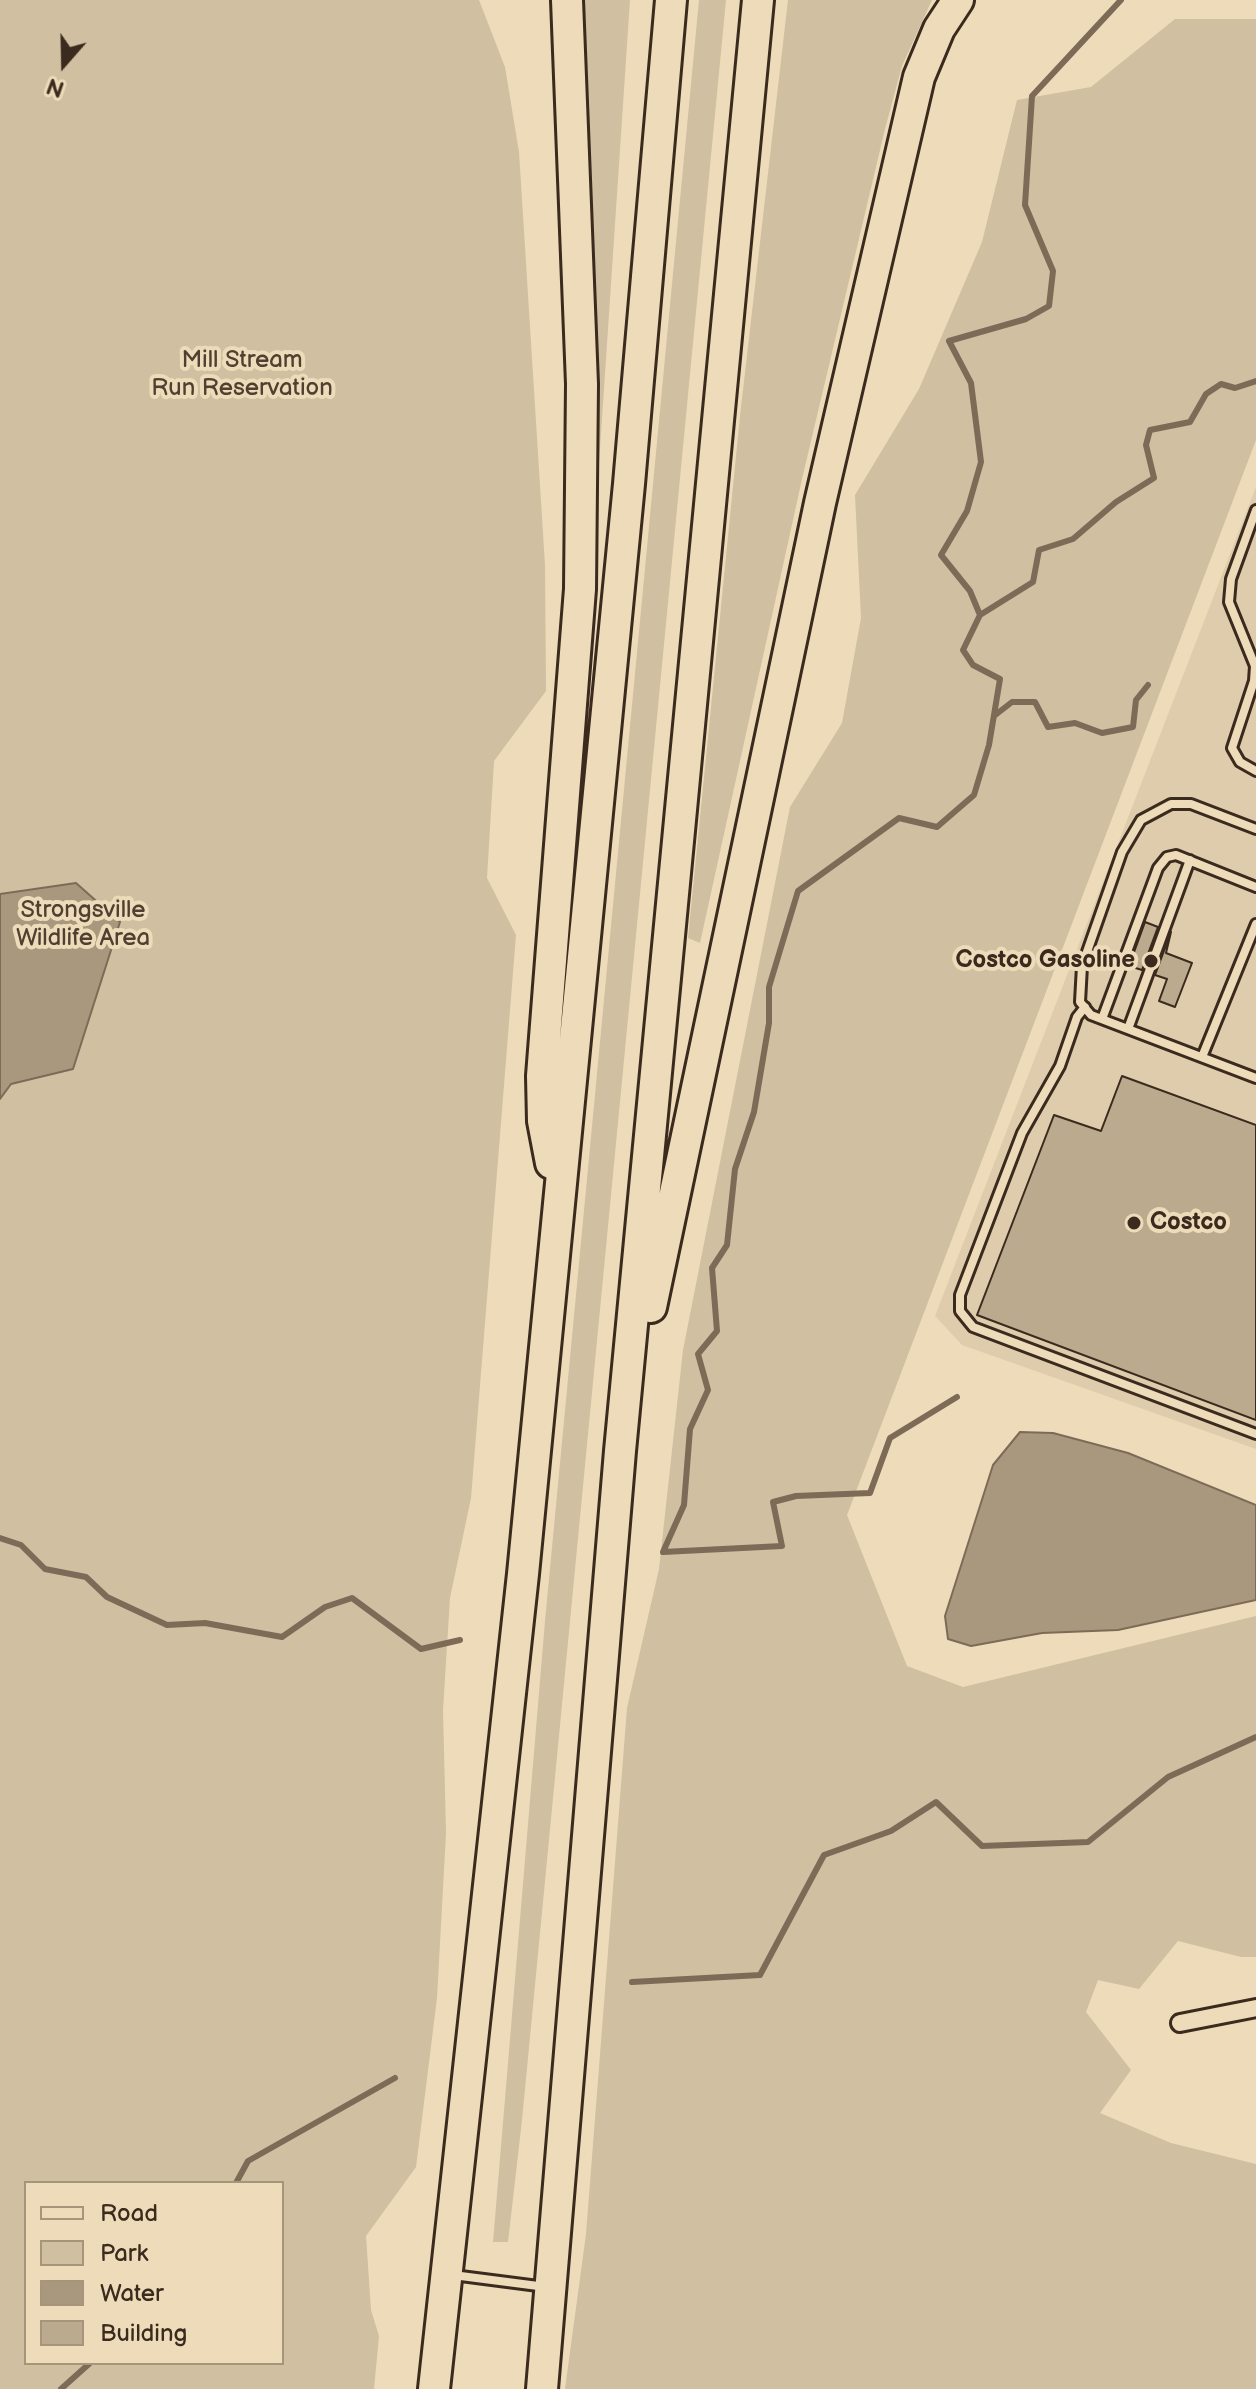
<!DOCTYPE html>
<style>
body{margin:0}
#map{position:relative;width:1256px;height:2389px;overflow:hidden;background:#eedbb9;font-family:"Balsamiq Sans",sans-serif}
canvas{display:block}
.legend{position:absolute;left:24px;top:2181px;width:260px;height:184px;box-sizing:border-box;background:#eedbb9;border:2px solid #a6947b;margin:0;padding:10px 14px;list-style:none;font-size:24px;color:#3b2a1e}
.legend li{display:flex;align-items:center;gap:16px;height:40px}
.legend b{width:40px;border:2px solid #a6947b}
.north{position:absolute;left:24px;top:24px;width:80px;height:80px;-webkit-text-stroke:6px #eedbb9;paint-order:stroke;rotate:200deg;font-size:22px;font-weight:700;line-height:32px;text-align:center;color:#3b2a1e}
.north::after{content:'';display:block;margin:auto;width:28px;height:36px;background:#3b2a1e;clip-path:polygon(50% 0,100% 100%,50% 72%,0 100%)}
</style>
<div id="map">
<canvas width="1256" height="2389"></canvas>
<ul class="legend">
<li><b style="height:10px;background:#eedbb9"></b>Road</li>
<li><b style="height:22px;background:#d0bfa0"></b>Park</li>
<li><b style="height:22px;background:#a9977e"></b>Water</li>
<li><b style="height:22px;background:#bcaa8e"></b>Building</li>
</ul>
<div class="north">N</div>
</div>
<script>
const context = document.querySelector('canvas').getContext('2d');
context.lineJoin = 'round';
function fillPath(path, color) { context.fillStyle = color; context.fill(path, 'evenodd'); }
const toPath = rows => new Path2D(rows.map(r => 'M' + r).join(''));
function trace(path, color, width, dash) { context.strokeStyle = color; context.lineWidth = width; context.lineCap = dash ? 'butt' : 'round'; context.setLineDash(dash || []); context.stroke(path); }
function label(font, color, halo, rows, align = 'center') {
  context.font = font + ' "Balsamiq Sans",sans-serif'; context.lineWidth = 8; context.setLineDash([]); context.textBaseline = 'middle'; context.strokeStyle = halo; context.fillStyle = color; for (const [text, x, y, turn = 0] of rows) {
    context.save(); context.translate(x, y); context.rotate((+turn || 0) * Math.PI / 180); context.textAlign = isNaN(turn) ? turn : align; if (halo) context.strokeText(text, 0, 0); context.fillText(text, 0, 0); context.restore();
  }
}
const built = toPath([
 [1256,487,1256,1449,962,1345,935,1316]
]);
const green = toPath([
 [0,0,479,0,505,67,519,152,545,565,546,691,494,761,487,878,516,935,471,1498,450,1598,443,1710,446,1833,437,1998,416,2167,366,2236,371,2310,379,2336,374,2389,0,2389],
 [26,2183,282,2183,282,2363,26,2363],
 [576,0,630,0,595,523],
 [699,0,726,0,522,2120,508,2242,493,2242,545,1621],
 [788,0,932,0,902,66,885,129,802,479,700,943,688,938,740,416],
 [1175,19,1256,19,1256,440,847,1515,907,1666,963,1687,1256,1616,1256,1957,1241,1957,1178,1941,1139,1989,1098,1980,1086,2012,1131,2070,1100,2113,1171,2143,1256,2164,1256,2389,565,2389,586,2234,627,1708,659,1569,683,1350,790,807,842,723,861,618,855,495,919,389,982,242,1017,100,1091,87]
]);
const water = toPath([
 [76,883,120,922,73,1069,11,1084,0,1099,0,894,76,883],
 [1020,1432,1053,1433,1128,1453,1256,1505,1256,1600,1118,1630,1042,1633,971,1646,948,1639,945,1616,993,1465,1020,1432]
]);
const stream = toPath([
 [980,615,1033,582,1039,550,1073,539,1116,502,1154,478,1146,445,1150,430,1190,422,1206,394,1221,384,1235,388,1256,381],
 [994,716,1012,702,1035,702,1048,727,1075,723,1102,733,1133,727,1136,700,1148,685],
 [957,1397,890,1438,870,1493,796,1496,773,1502,782,1546,663,1552,684,1505,690,1429,708,1390,698,1354,717,1331,712,1268,727,1245,735,1169,754,1112,769,1023,769,987,798,891,899,818,937,827,974,795,989,745,1000,679,973,665,963,650,980,615,970,591,941,555,967,511,981,462,971,383,949,341,1026,319,1049,306,1053,271,1025,205,1032,96,1121,0],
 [0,1538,21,1545,45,1569,86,1577,107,1597,167,1625,205,1623,282,1637,325,1607,352,1598,421,1649,460,1640],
 [632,1982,760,1975,824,1855,891,1831,936,1802,982,1846,1088,1842,1168,1777,1256,1737],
 [236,2183,248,2161,395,2078],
 [61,2389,90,2363]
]);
const building = toPath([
 [1145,922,1158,927,1142,970,1129,966,1145,922],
 [1171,932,1166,953,1192,963,1175,1007,1159,1001,1167,979,1155,975,1171,932],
 [1122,1076,1256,1125,1256,1420,977,1315,1054,1115,1101,1131,1122,1076]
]);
const service = toPath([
 [1256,510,1231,579,1229,602,1255,666,1254,681,1232,748,1240,762,1256,771],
 [1256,829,1191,804,1171,804,1141,820,1122,852,1082,966,1080,1002,1091,1015,1256,1078],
 [1085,1007,1077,1017,1060,1066,1022,1133,960,1295,960,1311,973,1327,1256,1434],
 [1102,1019,1158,868,1167,857,1176,855,1256,887],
 [1128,1029,1190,860],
 [1202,1057,1256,924],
 [453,2275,546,2287]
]);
const minor = toPath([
 [1180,2023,1256,2008]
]);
const motorway = toPath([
 [551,1163,543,1121,542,1076,580,589,582,384,567,0],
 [651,1307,820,503,919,77,939,29,958,0],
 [434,2389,523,1574,629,484,671,0],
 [542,2389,620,1451,758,0]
]);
const markers = [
 [1151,961,8,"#3b2a1e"],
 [1134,1223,8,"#3b2a1e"]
];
const parkNames = [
 ["Mill Stream",242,361],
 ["Run Reservation",242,389],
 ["Strongsville",83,911],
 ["Wildlife Area",83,939]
];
const poiNames = [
 ["Costco Gasoline",1135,961],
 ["Costco",1150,1223,"left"]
];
fillPath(built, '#dfccac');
fillPath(green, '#d0bfa0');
fillPath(water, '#a9977e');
trace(water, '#7d6b58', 2);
trace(stream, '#7d6b58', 6);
fillPath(building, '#bcaa8e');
trace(building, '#3b2a1e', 2);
trace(service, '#3b2a1e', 14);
trace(minor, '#3b2a1e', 22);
trace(motorway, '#3b2a1e', 36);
trace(service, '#eedbb9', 8);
trace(minor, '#eedbb9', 16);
trace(motorway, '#eedbb9', 30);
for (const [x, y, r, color] of markers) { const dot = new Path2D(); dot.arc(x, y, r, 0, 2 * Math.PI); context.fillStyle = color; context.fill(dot); trace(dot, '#eedbb9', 3); }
label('24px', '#514032', '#eedbb9', parkNames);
label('bold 24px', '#3b2a1e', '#eedbb9', poiNames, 'right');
</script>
